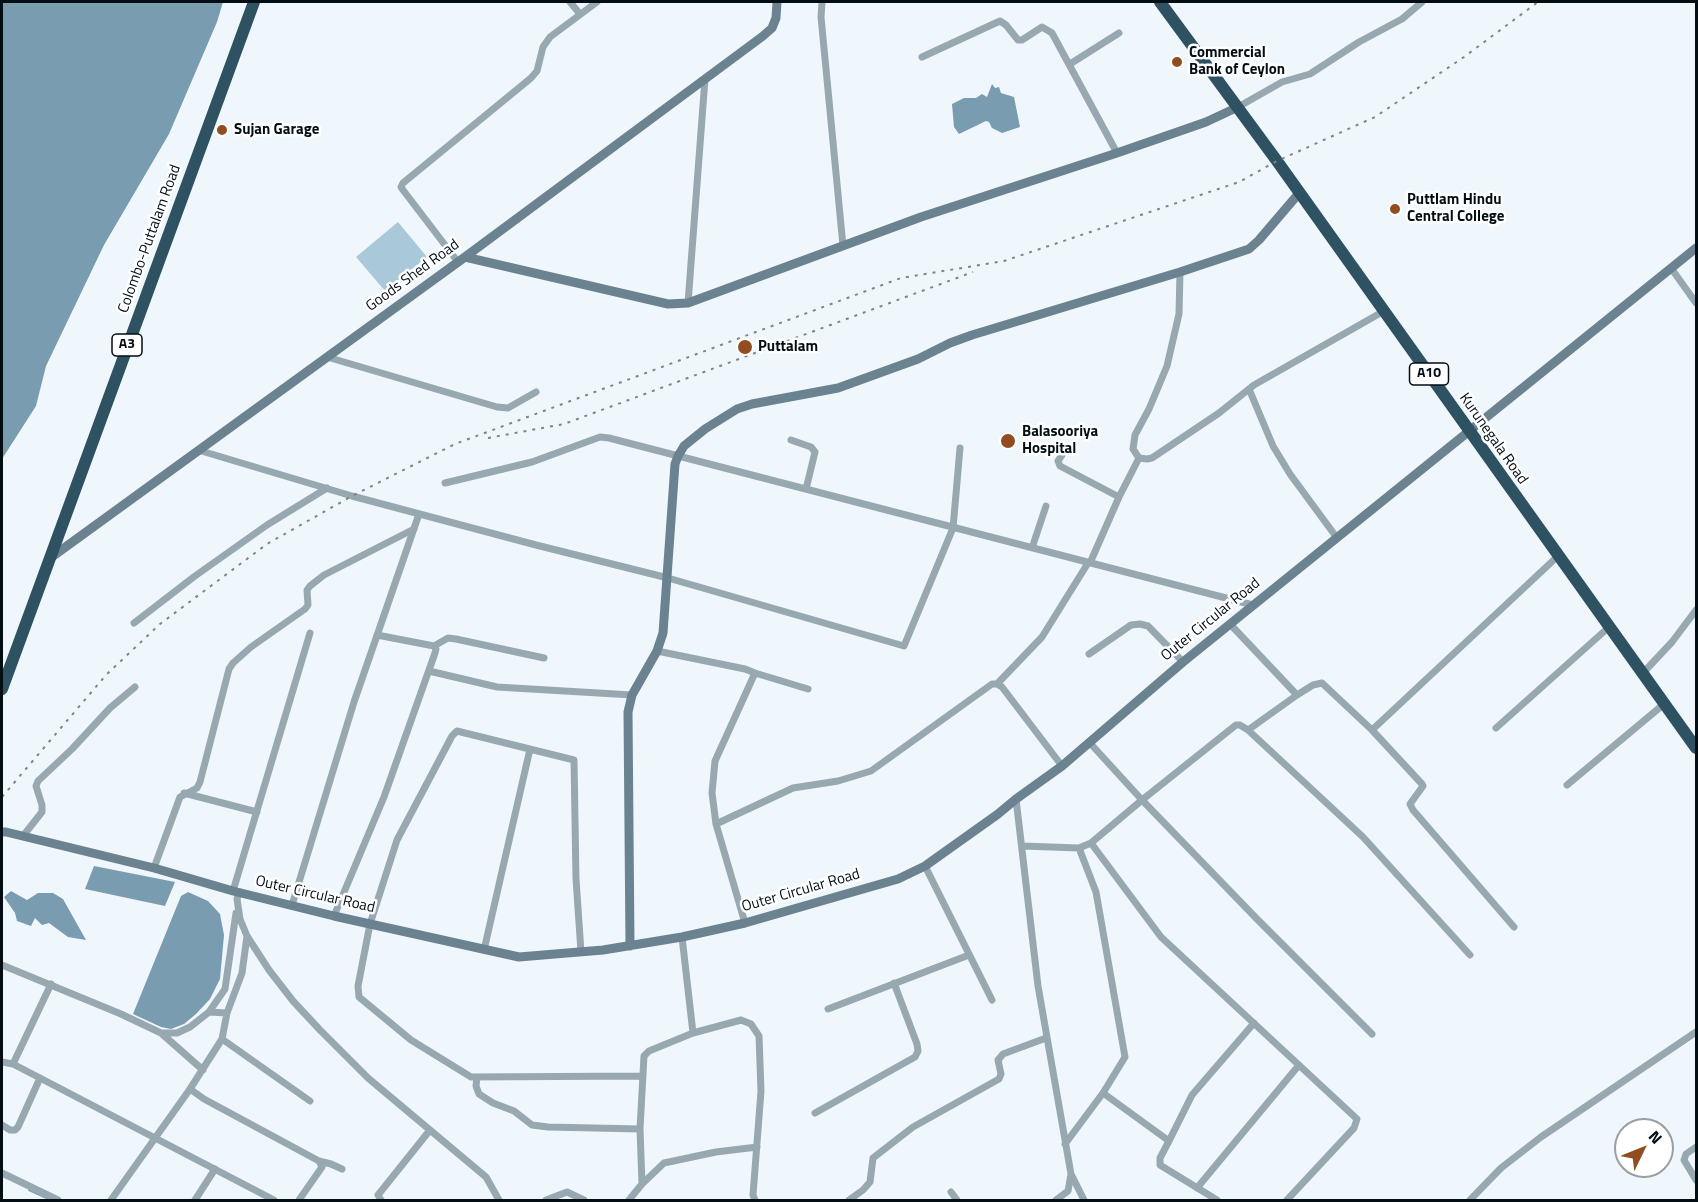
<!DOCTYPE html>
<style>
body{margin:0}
#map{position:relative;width:1698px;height:1202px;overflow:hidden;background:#f0f7fc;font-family:"Titillium Web",sans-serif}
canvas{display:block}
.frame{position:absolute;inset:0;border:3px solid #020d14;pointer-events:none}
.north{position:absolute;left:1614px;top:1118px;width:60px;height:60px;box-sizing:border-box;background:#fff;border:2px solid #9a9ea1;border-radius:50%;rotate:47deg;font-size:16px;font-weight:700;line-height:24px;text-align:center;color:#020d14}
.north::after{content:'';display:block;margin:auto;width:21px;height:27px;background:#914d1f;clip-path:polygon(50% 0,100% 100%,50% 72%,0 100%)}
</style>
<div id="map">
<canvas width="1698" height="1202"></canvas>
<div class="frame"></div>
<div class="north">N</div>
</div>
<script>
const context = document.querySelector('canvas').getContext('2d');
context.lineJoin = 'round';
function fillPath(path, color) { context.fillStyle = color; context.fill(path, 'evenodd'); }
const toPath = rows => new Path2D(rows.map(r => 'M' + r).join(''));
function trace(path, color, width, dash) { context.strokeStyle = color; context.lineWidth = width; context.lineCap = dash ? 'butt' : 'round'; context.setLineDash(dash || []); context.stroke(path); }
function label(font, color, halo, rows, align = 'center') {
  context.font = font + ' "Titillium Web",sans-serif'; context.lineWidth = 5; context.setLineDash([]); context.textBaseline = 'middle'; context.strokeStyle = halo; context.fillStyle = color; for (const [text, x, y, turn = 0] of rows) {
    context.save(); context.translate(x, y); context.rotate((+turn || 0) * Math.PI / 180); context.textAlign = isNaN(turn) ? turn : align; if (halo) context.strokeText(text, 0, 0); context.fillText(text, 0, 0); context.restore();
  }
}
const green = toPath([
 [398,222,427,257,385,291,356,257]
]);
const water = toPath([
 [2,2,223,2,217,22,169,134,104,245,46,366,36,406,2,459],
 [992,84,995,88,999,87,1001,93,1014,97,1020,127,1002,133,992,128,989,122,986,121,959,134,954,127,952,104,964,98,976,98,982,94,987,97],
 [94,866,175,882,165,906,85,889],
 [11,891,27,900,38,893,53,893,63,899,86,940,68,937,49,923,42,925,35,918,31,926,17,921,15,913,4,897],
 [188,892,208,901,220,914,224,935,220,979,210,999,196,1014,184,1024,171,1029,161,1027,133,1014,181,896]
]);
const stream = toPath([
 [29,1190,51,1200]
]);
const street = toPath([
 [570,2,580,14],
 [822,2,821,17,843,246],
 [922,57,1000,21,1006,25,1018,40,1022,40,1042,27,1052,33,1117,153],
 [1070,64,1119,33],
 [1238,107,1282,82,1310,74,1359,42,1402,19,1422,2],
 [458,262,403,190,401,187,403,183,531,78,537,71,543,47,550,37,597,2],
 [1671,268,1696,303],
 [688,303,705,79],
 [327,357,497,407,508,408,536,392],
 [1249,389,1273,446,1290,474,1337,538],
 [791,440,811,447,815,452,806,489],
 [198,450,352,496,536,545,668,578,904,646,953,528,960,448],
 [1062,455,1058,461,1060,466,1119,497],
 [1139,458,1133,449,1135,435,1149,409,1167,366,1179,314,1180,272],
 [445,483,532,462,600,437,609,438,1253,605],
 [1032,548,1046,506],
 [1090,563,1119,497,1139,458,1147,459,1152,458,1219,413,1254,385,1384,311],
 [134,623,195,576,267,525,327,488],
 [1230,624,1297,695],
 [434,646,448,638,456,639,544,658],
 [657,651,745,669,755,673,715,761,712,793,716,824,745,923],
 [1089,654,1131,625,1140,624,1148,626,1183,662],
 [429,671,497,687,632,695],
 [755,673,808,689],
 [1642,674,1672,642,1696,610],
 [997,684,1042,637,1088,563],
 [1496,728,1609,627],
 [1372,730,1322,683,1313,685,1297,695,1248,730,1363,837,1470,955],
 [1089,742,1142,800,1236,725,1240,725,1248,730],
 [1567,785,1664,704],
 [184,793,257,812],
 [1016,799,1038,986,1071,1174,1068,1191,1056,1200],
 [716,824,793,788,838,781,871,771,992,684,997,684,1002,687,1062,766],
 [23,836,42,812,42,805,36,786,38,781,72,749,110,708,135,687],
 [1091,843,1161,937,1357,1119,1354,1128,1287,1200],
 [1022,846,1079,848,1091,843,1142,800,1256,918,1372,1034],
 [1079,848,1096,892,1125,1057,1103,1093],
 [925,866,992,1000],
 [154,868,180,797,197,788,200,782,229,669,233,663,251,647,305,609,308,605,307,590,310,586,324,575,414,529],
 [233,891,310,633],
 [239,892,237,899,240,919,247,936,269,970,293,1001,320,1030,368,1078,486,1177,499,1200],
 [292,905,354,702,419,514],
 [334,916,384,797,435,653,436,649,434,646,377,635],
 [1514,927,1413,810,1410,804,1423,786,1422,784,1372,730,1558,556],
 [682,937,693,1033,741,1020,751,1024,759,1036,761,1091,753,1195,755,1200],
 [484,950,530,749],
 [581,952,576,879,574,760,457,731,452,736,397,840,370,924,358,986,359,997,411,1040,471,1077,641,1076],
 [2,965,121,1014,161,1033,177,1033,190,1027,209,1012,225,989,236,913],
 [828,1009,969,955],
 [209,1012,227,1013],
 [161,1033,203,1070],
 [222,1039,227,1013,242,973,247,936],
 [2,1062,13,1064,40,1078,274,1200],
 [13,1064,51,984],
 [477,1077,476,1086,479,1094,493,1103,514,1111,532,1125,548,1127,640,1129,642,1184],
 [190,1089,222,1039,310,1101],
 [815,1113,915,1057,918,1051,917,1044,894,983],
 [2,1125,10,1130,15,1130,18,1127,40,1078],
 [640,1129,644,1056,649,1051,693,1033],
 [1169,1141,1192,1095,1254,1023],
 [1065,1144,1103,1093,1169,1141,1160,1158,1160,1165,1217,1200],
 [1696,1147,1686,1154,1684,1160,1696,1180],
 [319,1161,331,1164,342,1169],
 [2,1173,58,1200],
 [1071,1174,1084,1200],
 [1197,1188,1299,1065],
 [951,1192,957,1200],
 [111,1200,190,1089,204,1099,319,1161,322,1167,299,1200],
 [195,1200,215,1169],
 [381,1200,378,1195,430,1130],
 [546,1200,567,1192,584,1200],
 [629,1200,642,1184,664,1163,716,1152,757,1147],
 [849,1200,863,1190,870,1182,873,1158,913,1127,999,1079,1001,1074,998,1060,1003,1054,1046,1038],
 [1470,1200,1501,1168,1541,1137,1696,1032]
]);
const secondary = toPath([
 [465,257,668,304,688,303,921,217,1117,153,1206,122,1238,107],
 [49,559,465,257,763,36,772,28,776,18,777,2],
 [2,832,6,832,154,868,233,891,334,916,519,957,603,950,682,937,745,923,898,879,925,866,998,814,1016,799,1062,766,1183,662,1696,248],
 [630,946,628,712,632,695,657,651,663,633,675,464,678,456,684,446,705,429,737,409,752,404,838,388,918,359,950,343,972,335,1180,272,1249,249,1259,240,1300,192]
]);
const highway = toPath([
 [1160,2,1277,161,1696,748],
 [2,689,254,2]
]);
const rail = toPath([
 [488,438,564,424,973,272],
 [2,797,106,675,160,624,267,544,352,496,455,444,901,278,1004,261,1239,182,1277,161,1375,117,1464,57,1538,2]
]);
const markers = [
 [1177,62,6,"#914d1f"],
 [222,130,6,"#914d1f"],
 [1395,209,6,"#914d1f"],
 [745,347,8,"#914d1f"],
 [1008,441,8,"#914d1f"]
];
const shields = [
 [127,345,30],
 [1429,374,39]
];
const shieldNames = [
 ["A3",127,345],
 ["A10",1429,374]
];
const poiNames = [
 ["Commercial",1189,53],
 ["Bank of Ceylon",1189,70],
 ["Sujan Garage",234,130],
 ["Puttlam Hindu",1407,200],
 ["Central College",1407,217],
 ["Puttalam",758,347],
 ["Balasooriya",1022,432],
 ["Hospital",1022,449]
];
const streetNames = [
 ["Colombo-Puttalam Road",150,239,-70],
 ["Goods Shed Road",413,276,-36],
 ["Kurunegala Road",1493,439,55],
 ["Outer Circular Road",1211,620,-39],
 ["Outer Circular Road",801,891,-16],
 ["Outer Circular Road",315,895,13]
];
fillPath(green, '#a9c8d9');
fillPath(water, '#799cb0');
trace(stream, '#799cb0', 2);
trace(street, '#98a8b1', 7);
trace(secondary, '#6b8390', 9);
trace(highway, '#2f5263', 12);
trace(rail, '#7c858b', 2, [3, 6]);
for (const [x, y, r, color] of markers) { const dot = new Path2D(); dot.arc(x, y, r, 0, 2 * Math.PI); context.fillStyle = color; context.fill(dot); trace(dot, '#fff', 2); }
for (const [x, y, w] of shields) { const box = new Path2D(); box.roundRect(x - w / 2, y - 11, w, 22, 4.5); context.fillStyle = '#fff'; context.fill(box); trace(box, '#020d14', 1.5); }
label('bold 14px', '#020d14', null, shieldNames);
label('bold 15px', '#020d14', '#fff', poiNames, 'left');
label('15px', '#020d14', '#fff', streetNames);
</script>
